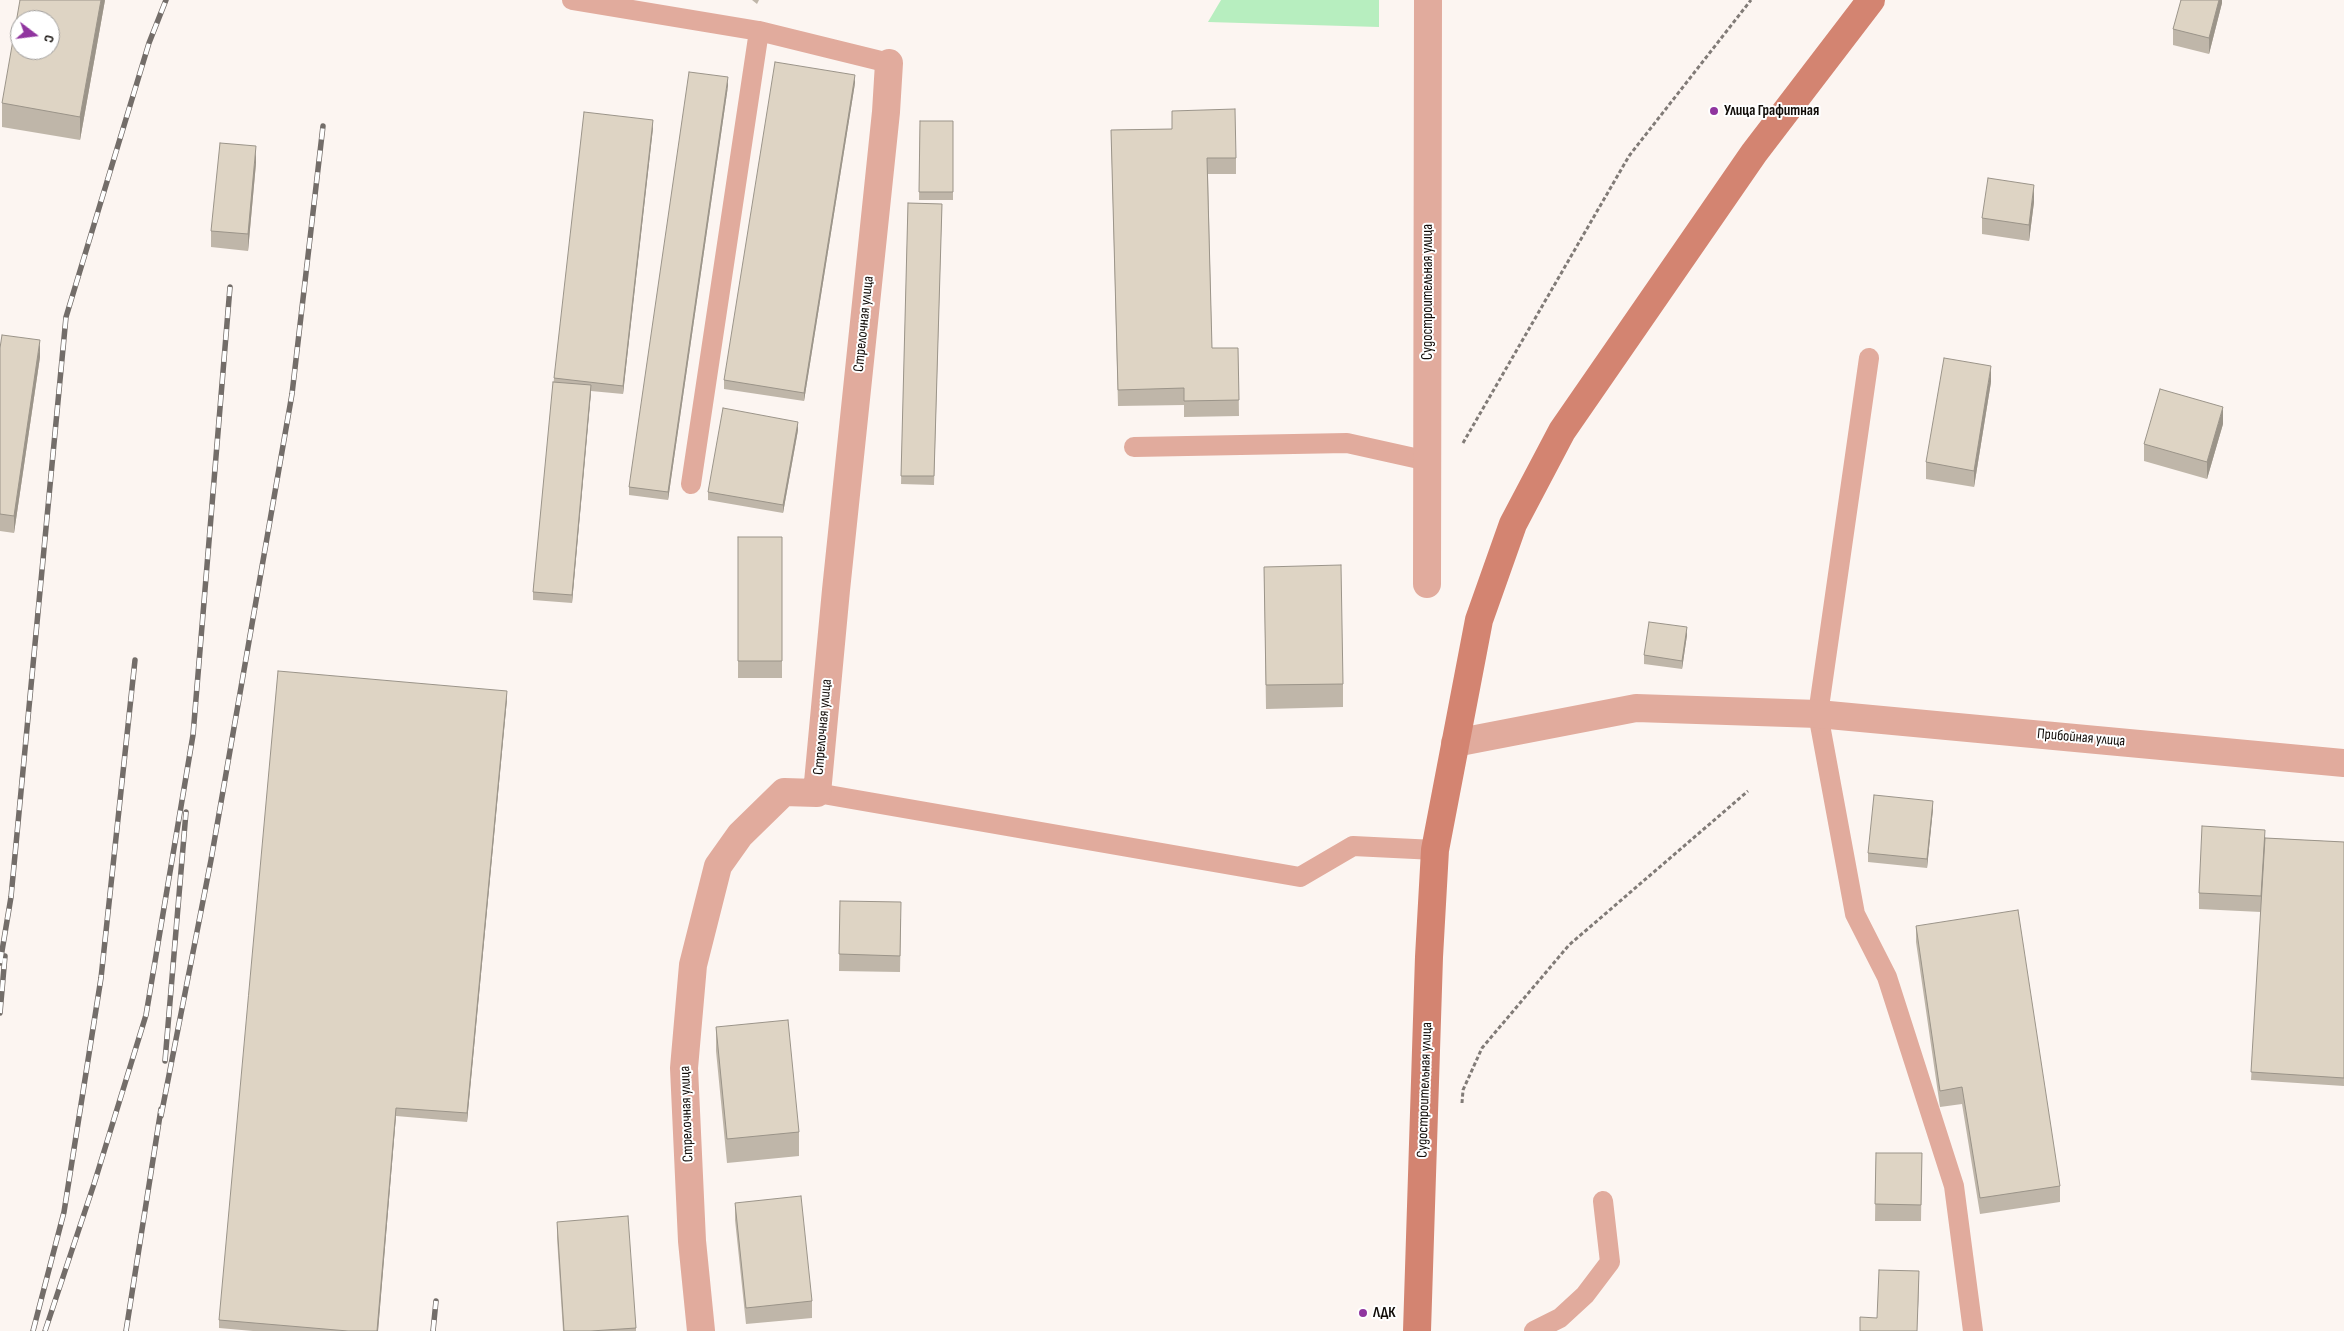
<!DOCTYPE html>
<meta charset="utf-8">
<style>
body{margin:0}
#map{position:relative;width:2344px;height:1331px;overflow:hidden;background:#fcf5f1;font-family:"Sofia Sans Condensed",sans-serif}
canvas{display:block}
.north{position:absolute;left:10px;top:10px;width:50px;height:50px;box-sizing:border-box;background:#fff;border:1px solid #a09e9c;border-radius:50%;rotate:105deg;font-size:14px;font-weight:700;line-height:20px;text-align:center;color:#110c08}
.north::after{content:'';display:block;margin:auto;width:18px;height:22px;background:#90359f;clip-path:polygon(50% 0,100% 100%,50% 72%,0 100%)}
</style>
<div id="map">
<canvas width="2344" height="1331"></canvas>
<div class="north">С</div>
</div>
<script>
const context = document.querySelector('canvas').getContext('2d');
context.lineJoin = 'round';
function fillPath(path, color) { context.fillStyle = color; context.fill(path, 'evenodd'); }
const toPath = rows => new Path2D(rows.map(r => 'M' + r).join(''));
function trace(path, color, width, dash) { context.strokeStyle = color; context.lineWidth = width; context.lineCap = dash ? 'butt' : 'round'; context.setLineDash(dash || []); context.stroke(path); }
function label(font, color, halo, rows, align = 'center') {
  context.font = font + ' "Sofia Sans Condensed",sans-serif'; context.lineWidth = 4; context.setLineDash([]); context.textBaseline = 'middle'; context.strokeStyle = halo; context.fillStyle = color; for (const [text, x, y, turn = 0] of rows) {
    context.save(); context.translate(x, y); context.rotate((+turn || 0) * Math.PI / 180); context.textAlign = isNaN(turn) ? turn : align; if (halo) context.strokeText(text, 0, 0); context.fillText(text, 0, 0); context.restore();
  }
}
const green = toPath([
 [1221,0,1379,0,1379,27,1208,22]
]);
const path = toPath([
 [1463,443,1629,156,1751,0],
 [1462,1103,1463,1090,1482,1048,1569,945,1748,791]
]);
const service = toPath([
 [572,0,759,31,889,63],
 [1869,358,1818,714,1855,914,1887,977,1954,1186,1973,1331],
 [1134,447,1347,443,1428,461],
 [691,484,759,31],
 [817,793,1300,877,1353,846,1435,850],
 [1534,1331,1560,1318,1585,1295,1610,1262,1603,1201]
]);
const minor = toPath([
 [1427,584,1428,0],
 [1455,743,1636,708,1818,714,2344,763],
 [701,1331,692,1241,684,1068,693,965,718,866,740,835,784,792,817,793,836,590,886,112,889,63]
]);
const secondary = toPath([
 [1417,1331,1429,957,1435,850,1479,620,1513,524,1562,431,1754,153,1871,0]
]);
const rail = toPath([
 [0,963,11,897,66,317,149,43,166,0],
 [0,1013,5,956],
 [165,1061,186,812],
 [161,1116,211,860,292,394,323,126],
 [33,1331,64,1212,101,978,135,660],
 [45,1331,94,1184,146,1015,193,735,230,287],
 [126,1331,161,1109],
 [433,1331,436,1301]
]);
const wall = toPath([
 [105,0,80,140,2,127,2,103],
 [752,0,759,0,757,4],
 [2222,0,2222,3,2209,54,2173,45,2173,29],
 [855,83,804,401,724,389,724,380],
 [728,86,668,500,629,495,629,487],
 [1172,111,1236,158,1236,174,1208,174,1212,348,1238,348,1239,416,1184,417,1184,405,1118,406,1111,130,1172,129],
 [920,121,953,121,953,200,919,200],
 [653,128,623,394,591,391,572,603,533,600,533,592,554,378],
 [256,163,248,251,211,247,211,231],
 [2034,202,2029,241,1982,234,1982,218],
 [908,203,942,204,934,485,901,484],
 [0,348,40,357,14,533,0,531],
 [1991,382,1974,487,1926,479,1926,462],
 [2223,424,2207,479,2144,461,2144,444],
 [798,430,783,513,708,500,708,492],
 [738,537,782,537,782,678,738,678],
 [1264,567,1343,684,1343,707,1266,709],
 [1687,635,1682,669,1644,664,1644,655],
 [507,699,467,1122,396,1116,378,1331,253,1331,219,1328,219,1320],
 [1933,809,1927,868,1868,862,1868,853],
 [2265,838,2344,842,2344,1086,2251,1080,2261,912,2199,909,2199,893],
 [840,901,901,919,900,972,839,971],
 [1916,926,2060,1186,2060,1202,1980,1214,1962,1104,1940,1107,1916,942],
 [716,1027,799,1132,799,1156,727,1163,716,1051],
 [1876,1153,1922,1153,1921,1221,1875,1221],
 [735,1203,812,1301,812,1318,746,1324,735,1220],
 [557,1222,636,1328,636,1331,563,1331,557,1238]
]);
const shadedWall = toPath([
 [101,0,105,0,80,140,80,117],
 [2219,0,2222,0,2222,3,2209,54,2209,38],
 [855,75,855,83,804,401,804,393],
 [728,77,728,86,668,500,668,492],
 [653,120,653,128,623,394,623,386],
 [256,146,256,163,248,251,248,234],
 [2034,185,2034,202,2029,241,2029,225],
 [40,340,40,357,14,533,14,516],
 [1991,366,1991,382,1974,487,1974,471],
 [591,385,591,393,572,603,572,595],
 [2223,407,2223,424,2207,479,2207,462],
 [798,422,798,430,783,513,783,505],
 [1687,627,1687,635,1682,669,1682,661],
 [507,691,507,699,467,1122,467,1113],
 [1933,801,1933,809,1927,868,1927,859],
 [396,1108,396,1116,378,1331,377,1331],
 [1919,1271,1919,1287,1917,1331]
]);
const building = toPath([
 [20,0,101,0,80,117,2,103,20,0],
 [20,20,50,20,50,50,20,50,20,20],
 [2181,0,2219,0,2209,38,2173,29,2181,0],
 [775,62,855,75,804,393,724,380,775,62],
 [689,72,728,77,668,492,629,487,689,72],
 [1235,109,1236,158,1207,158,1212,348,1238,348,1239,400,1184,401,1184,388,1118,390,1111,130,1172,129,1172,111,1235,109],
 [584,112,653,120,623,386,554,378,584,112],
 [920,121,953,121,953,192,919,192,920,121],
 [220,143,256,146,248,234,211,231,220,143],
 [1988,178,2034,185,2029,225,1982,218,1988,178],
 [908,203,942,204,934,476,901,476,908,203],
 [2,335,40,340,14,516,0,514,0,348,2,335],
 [1944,358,1991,366,1974,471,1926,462,1944,358],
 [553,382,591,385,572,595,533,592,553,382],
 [2160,389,2223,407,2207,462,2144,444,2160,389],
 [723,408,798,422,783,505,708,492,723,408],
 [738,537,782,537,782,661,738,661,738,537],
 [1341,565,1343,684,1266,685,1264,567,1341,565],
 [1649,622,1687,627,1682,661,1644,655,1649,622],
 [278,671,507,691,467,1113,396,1108,377,1331,348,1331,219,1320,278,671],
 [1874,795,1933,801,1927,859,1868,853,1874,795],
 [2202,826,2265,830,2261,896,2199,893,2202,826],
 [2265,838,2344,842,2344,1078,2251,1072,2265,838],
 [840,901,901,902,900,956,839,954,840,901],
 [2018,910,2060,1186,1980,1198,1962,1087,1940,1091,1916,926,2018,910],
 [788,1020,799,1132,727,1139,716,1027,788,1020],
 [1876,1153,1922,1153,1921,1205,1875,1204,1876,1153],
 [801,1196,812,1301,746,1308,735,1203,801,1196],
 [628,1216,636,1328,591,1331,564,1331,557,1222,628,1216],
 [1879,1270,1919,1271,1917,1331,1860,1331,1860,1317,1877,1318,1879,1270]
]);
const markers = [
 [1714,111,5,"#90359f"],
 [1363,1313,5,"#90359f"]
];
const poiNames = [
 ["Улица Графитная",1724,111],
 ["ЛДК",1373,1313]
];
const streetNames = [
 ["Судостроительная улица",1428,292,-90],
 ["Стрелочная улица",864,324,-84],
 ["Стрелочная улица",823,727,-85],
 ["Прибойная улица",2081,738,5],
 ["Судостроительная улица",1425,1090,-88],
 ["Стрелочная улица",687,1114,-92]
];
fillPath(green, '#b7eebf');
trace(path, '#817b77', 3, [4, 2.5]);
trace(service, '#e1ab9d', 20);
trace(minor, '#e1ab9d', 28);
trace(secondary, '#d38471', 28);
trace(rail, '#736d69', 5.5);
trace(rail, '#fff', 4, [11]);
fillPath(wall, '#bfb6a9');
fillPath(shadedWall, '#9b9489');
fillPath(building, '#ded4c4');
trace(building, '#9b9489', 1);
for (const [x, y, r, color] of markers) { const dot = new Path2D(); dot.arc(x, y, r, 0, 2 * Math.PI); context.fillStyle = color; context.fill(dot); trace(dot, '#fff', 2); }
label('bold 15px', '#110c08', '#fff', poiNames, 'left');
label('15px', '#110c08', '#fff', streetNames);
</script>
